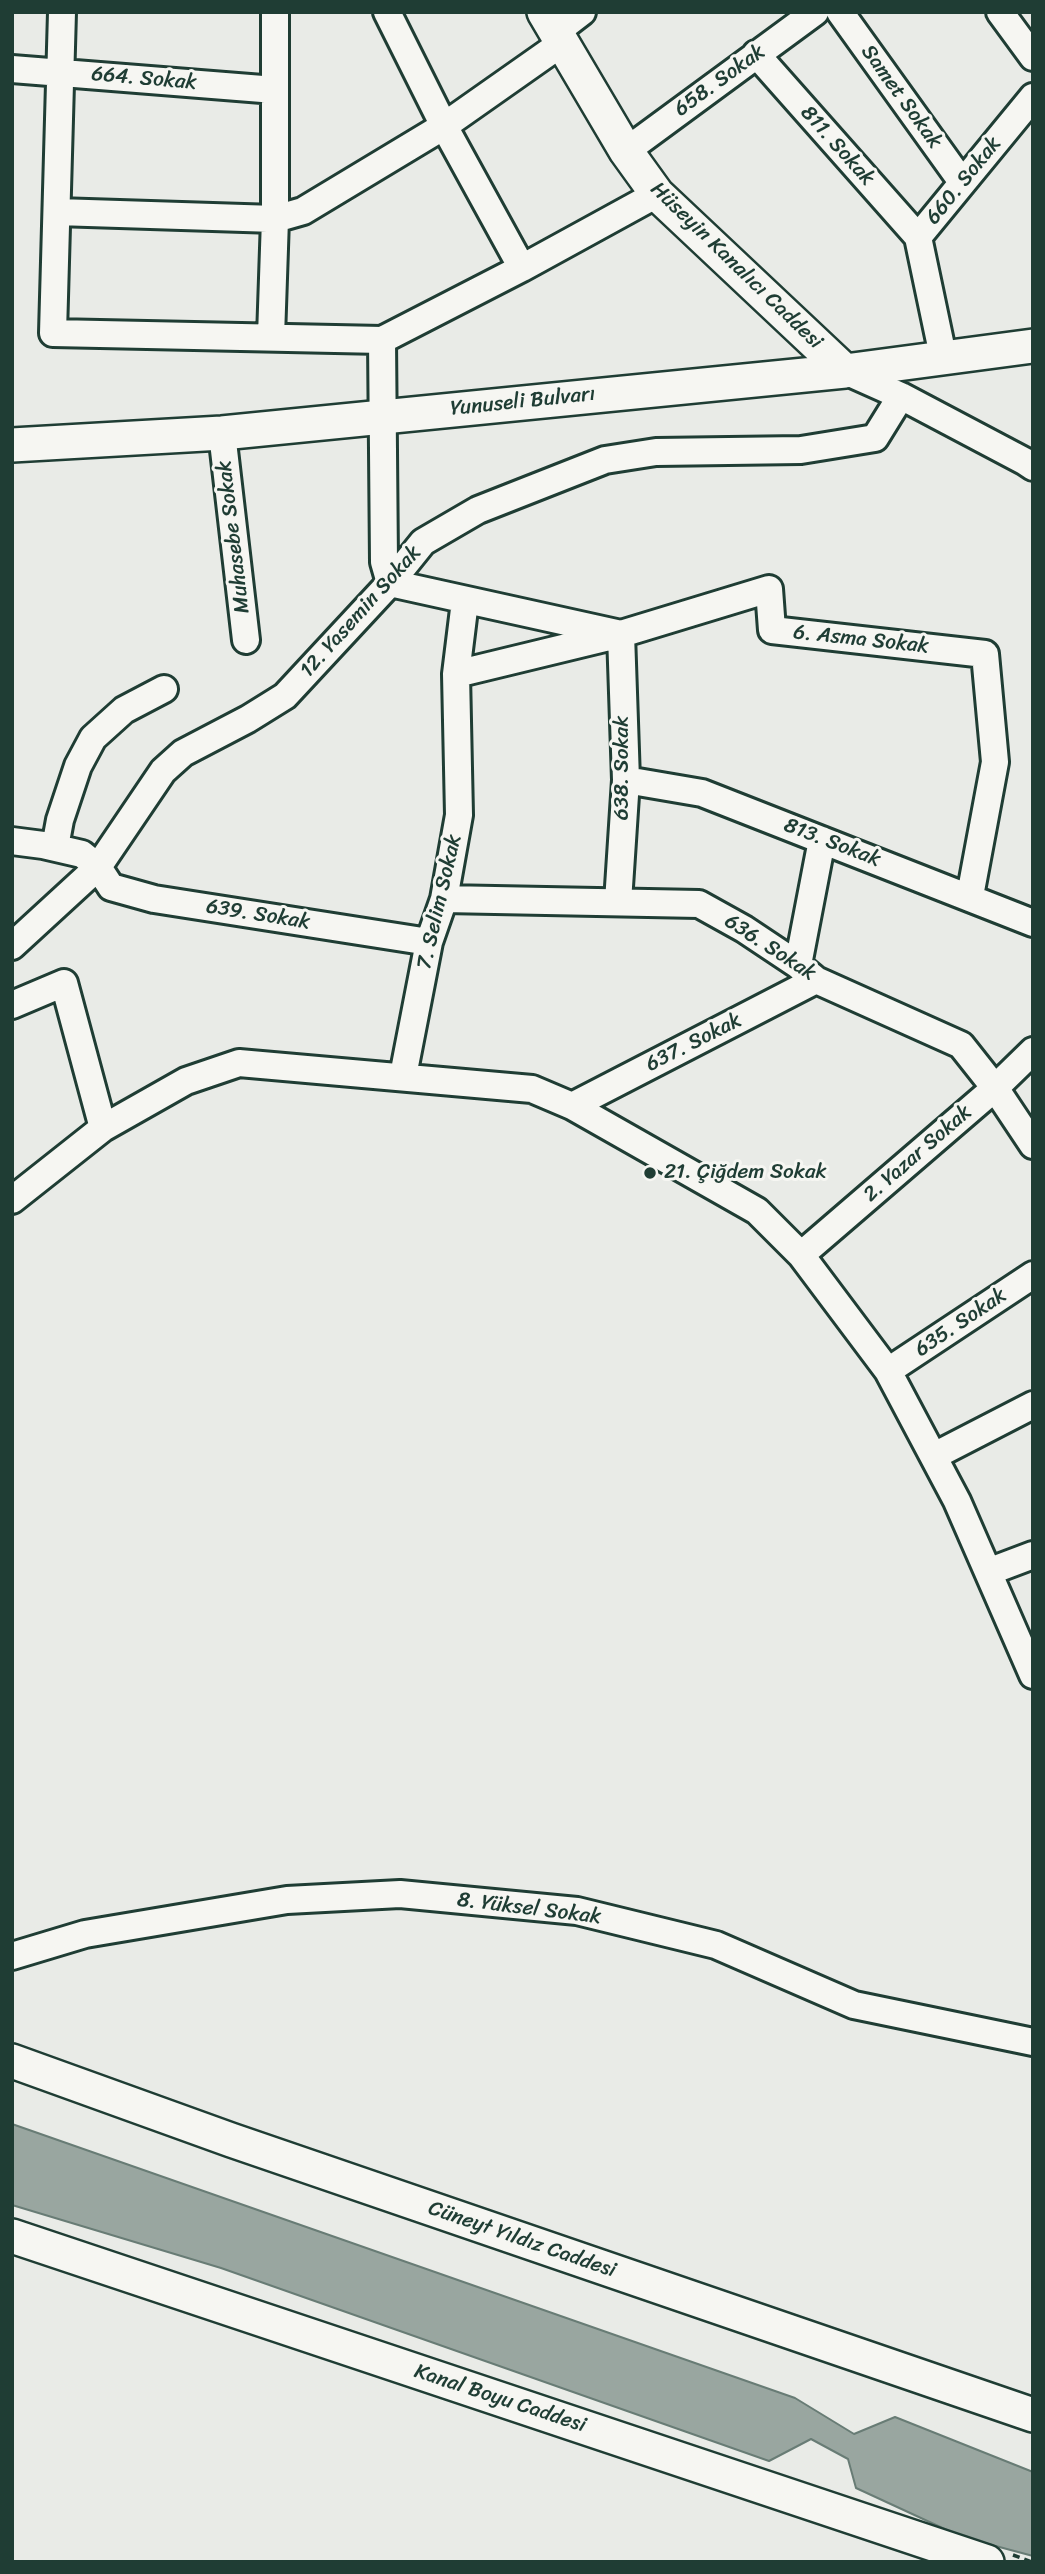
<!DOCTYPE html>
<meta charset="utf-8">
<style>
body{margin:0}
#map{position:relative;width:1045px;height:2574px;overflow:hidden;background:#e9ebe7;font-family:Sriracha,sans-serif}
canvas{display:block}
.frame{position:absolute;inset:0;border:14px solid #1f3d34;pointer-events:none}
</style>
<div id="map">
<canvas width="1045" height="2574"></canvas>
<div class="frame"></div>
</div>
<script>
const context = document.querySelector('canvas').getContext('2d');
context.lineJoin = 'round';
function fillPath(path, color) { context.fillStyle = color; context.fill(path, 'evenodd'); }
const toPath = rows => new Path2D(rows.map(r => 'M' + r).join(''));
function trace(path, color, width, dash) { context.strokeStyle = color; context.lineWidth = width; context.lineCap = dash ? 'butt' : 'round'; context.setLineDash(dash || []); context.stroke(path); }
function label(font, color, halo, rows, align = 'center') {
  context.font = font + ' Sriracha,sans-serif'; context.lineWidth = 6; context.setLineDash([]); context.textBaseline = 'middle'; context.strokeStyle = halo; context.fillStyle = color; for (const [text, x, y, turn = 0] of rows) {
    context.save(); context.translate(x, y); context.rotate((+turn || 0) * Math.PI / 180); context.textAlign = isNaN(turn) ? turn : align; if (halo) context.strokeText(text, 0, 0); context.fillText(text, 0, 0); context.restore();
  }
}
const water = toPath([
 [12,2124,795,2398,854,2434,895,2417,1033,2472,1033,2556,962,2537,856,2488,848,2459,811,2439,769,2461,221,2268,12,2205,12,2124]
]);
const path = toPath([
 [1013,2555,1032,2562]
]);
const minor = toPath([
 [62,12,53,333,382,340,384,562,390,583,621,634,626,780,618,902],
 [387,12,444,126,522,268],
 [840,12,962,182],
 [1000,12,1033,57],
 [556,32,582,12],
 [756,54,918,237],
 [12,69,275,90],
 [626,151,815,12],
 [57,212,275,219,303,211,444,126,562,43],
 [271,337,275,219,275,12],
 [382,340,522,268,657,194],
 [943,356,918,237,1033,97],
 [845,371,901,396,1024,461,1033,467],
 [222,433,246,640],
 [456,674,621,634,769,589,772,630,985,654,995,762,970,896],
 [626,780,702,793,1033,923],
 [12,841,43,845,82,854,98,867,111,887,154,899,429,942],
 [55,847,60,820,78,766,93,738,124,710,164,689],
 [444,899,699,904,744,929,798,965,816,980,961,1045,995,1088,1033,1145],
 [12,946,98,867,163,771,183,753,248,719,285,696,390,583,423,542,478,510,605,460,656,452,801,450,875,438,901,396],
 [798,965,822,840],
 [12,1005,64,983,103,1128],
 [403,1076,429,942,444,899,459,815,456,674,465,601],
 [572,1106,816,980],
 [12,1200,103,1128,186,1081,239,1063,532,1089,572,1106,757,1211,801,1255,888,1371,957,1501,1033,1675],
 [801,1255,995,1088,1033,1051],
 [888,1371,1033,1275],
 [934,1456,1033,1405],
 [988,1572,1033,1555],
 [12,1956,85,1934,287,1900,400,1894,577,1911,716,1945,854,2005,1033,2042]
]);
const major = toPath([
 [544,12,626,151,657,194,845,371],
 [12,445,222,433,845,371,1033,346],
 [12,2061,231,2140,1033,2415],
 [12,2236,987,2562]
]);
const markers = [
 [650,1173,7,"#1f3d34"]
];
const streetNames = [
 ["664. Sokak",144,79,5],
 ["658. Sokak",720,81,-36],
 ["Samet Sokak",901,97,54],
 ["811. Sokak",837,146,48],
 ["660. Sokak",964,181,-51],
 ["Hüseyin Kanalıcı Caddesi",736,266,44],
 ["Yunuseli Bulvarı",523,402,-6],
 ["Muhasebe Sokak",234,537,-97],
 ["12. Yasemin Sokak",361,612,-48],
 ["6. Asma Sokak",861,640,6],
 ["638. Sokak",623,768,-90],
 ["813. Sokak",832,843,21],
 ["7. Selim Sokak",440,902,-77],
 ["639. Sokak",258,915,9],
 ["636. Sokak",770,948,33],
 ["637. Sokak",694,1043,-27],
 ["2. Yazar Sokak",918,1154,-41],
 ["635. Sokak",961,1323,-34],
 ["8. Yüksel Sokak",529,1909,7],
 ["Cüneyt Yıldız Caddesi",522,2240,19],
 ["Kanal Boyu Caddesi",500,2399,18]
];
const poiNames = [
 ["21. Çiğdem Sokak",664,1173]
];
fillPath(water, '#99a6a0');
trace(water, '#687c75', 2);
trace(minor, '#1f3d34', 32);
trace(major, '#1f3d34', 38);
trace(path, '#1f3d34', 3.5, [7, 5]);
trace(minor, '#f6f6f2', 26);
trace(major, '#f6f6f2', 33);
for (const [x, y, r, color] of markers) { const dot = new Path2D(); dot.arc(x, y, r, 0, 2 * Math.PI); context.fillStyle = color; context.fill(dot); trace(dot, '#f6f6f2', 2.5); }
label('21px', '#1f3d34', '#f6f6f2', streetNames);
label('21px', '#1f3d34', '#f6f6f2', poiNames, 'left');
</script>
